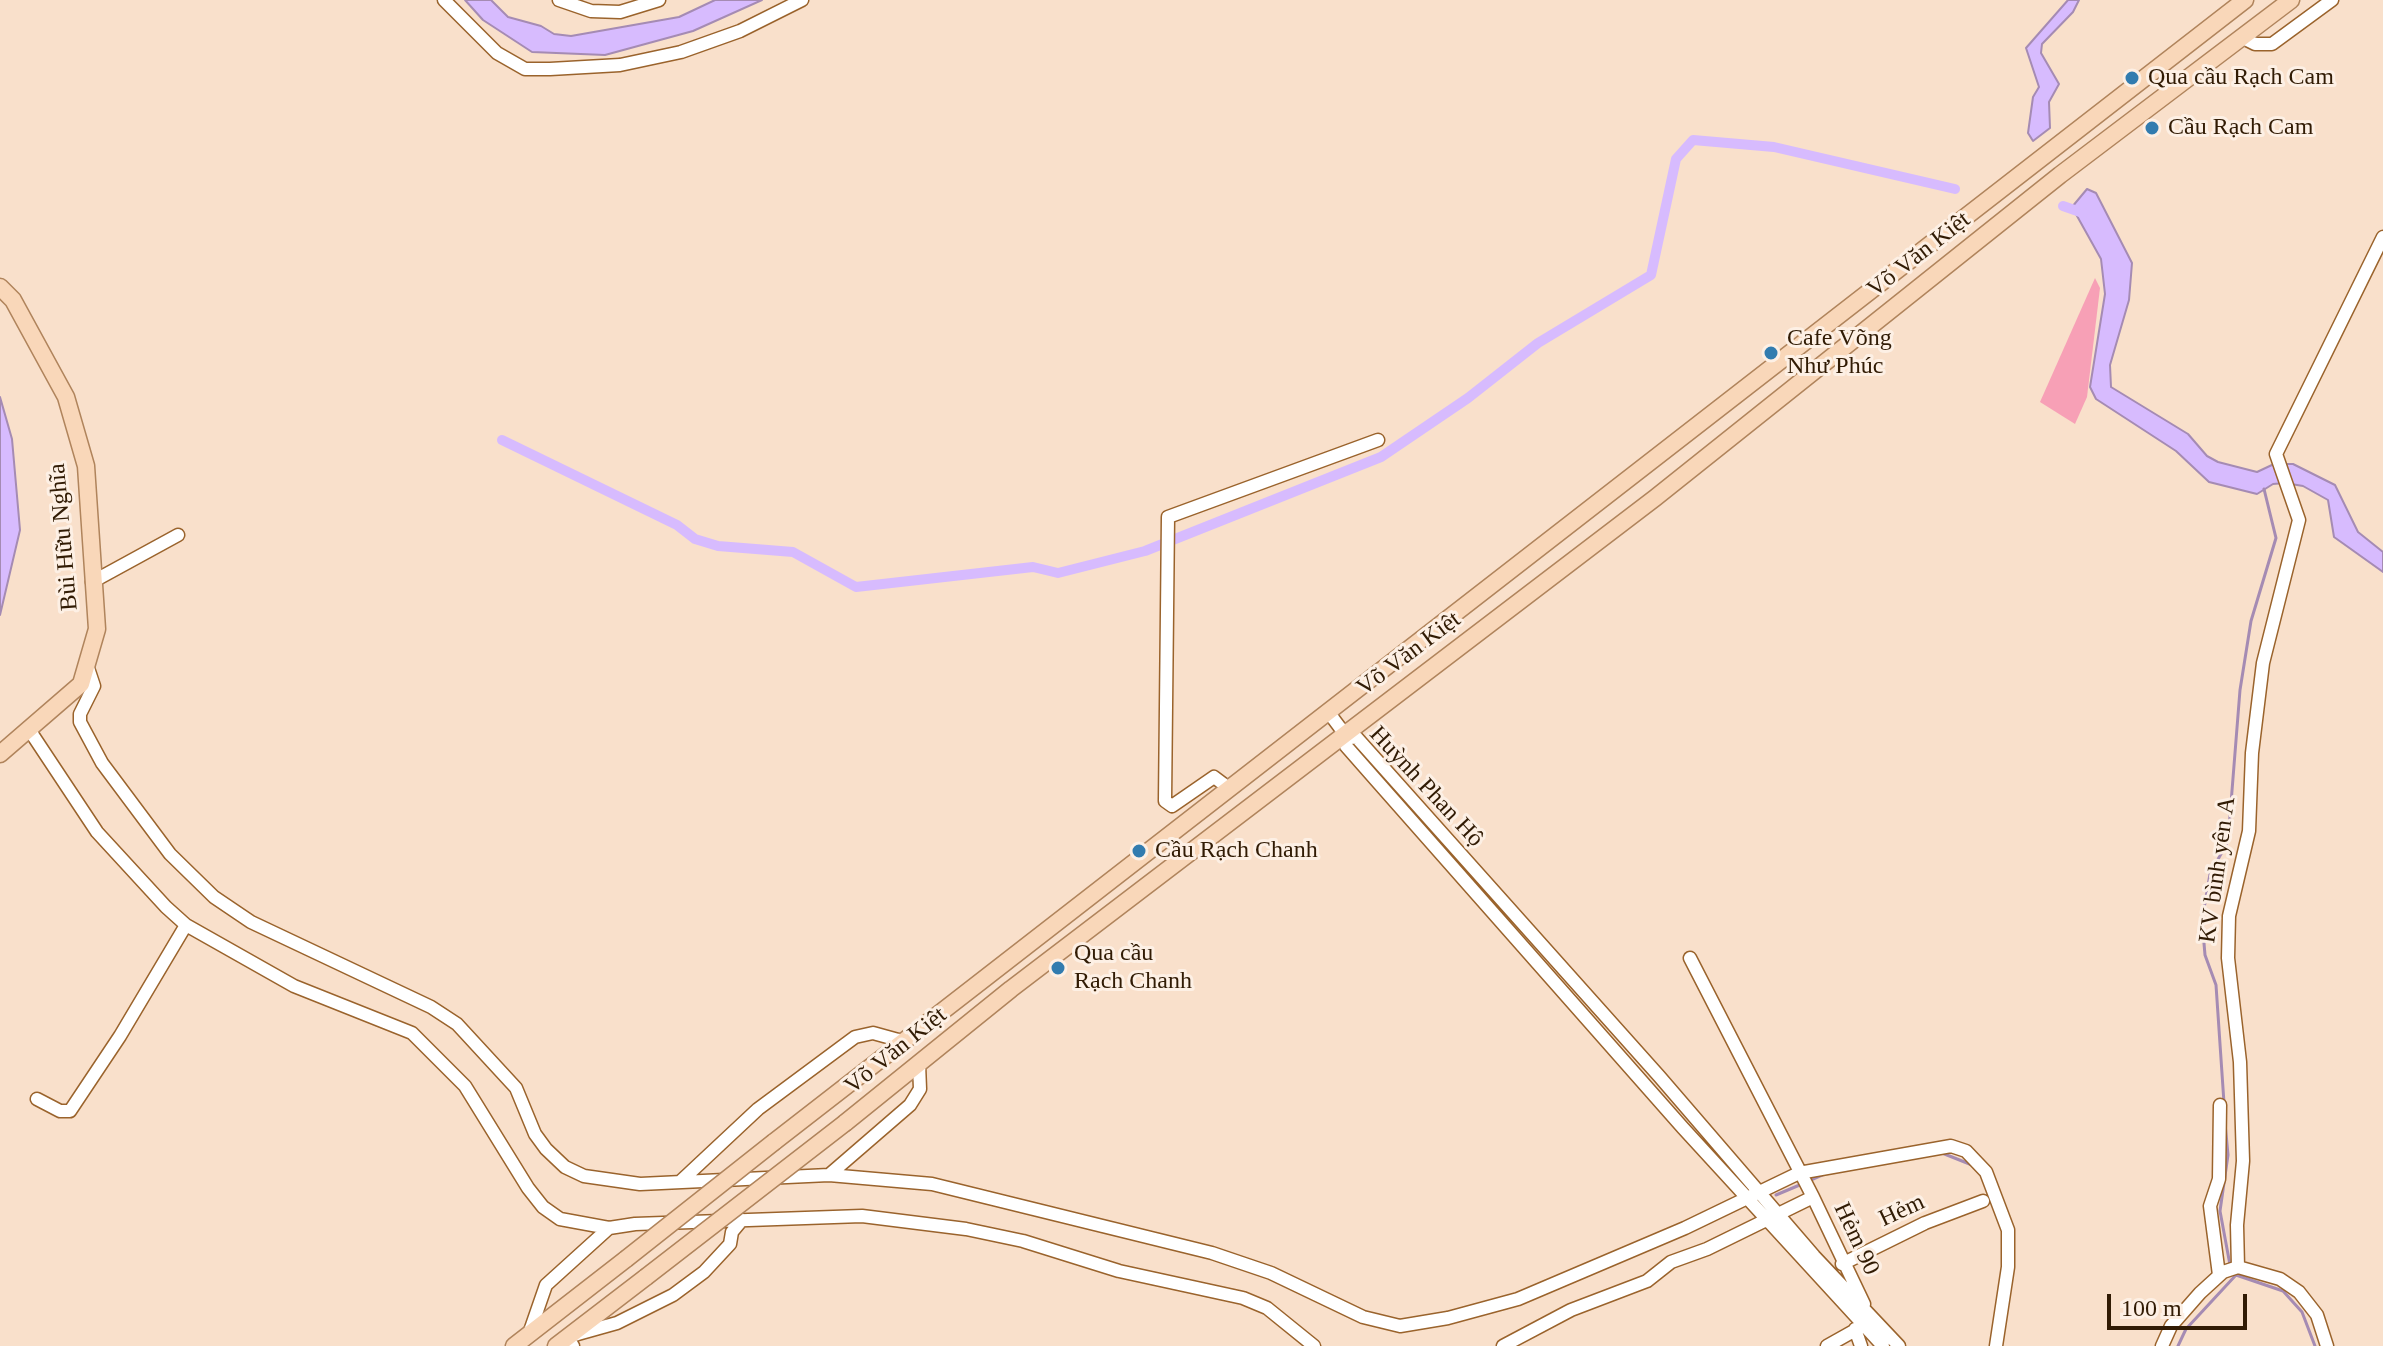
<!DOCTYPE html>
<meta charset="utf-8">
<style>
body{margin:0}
#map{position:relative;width:2383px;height:1346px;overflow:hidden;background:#f9e0cb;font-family:Georgia,serif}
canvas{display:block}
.scale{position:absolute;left:2107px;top:1294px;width:140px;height:36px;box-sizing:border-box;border:4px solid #311b04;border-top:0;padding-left:10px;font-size:24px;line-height:28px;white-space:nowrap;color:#311b04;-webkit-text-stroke:6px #fdf0e5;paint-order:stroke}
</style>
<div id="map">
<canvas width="2383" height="1346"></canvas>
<div class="scale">100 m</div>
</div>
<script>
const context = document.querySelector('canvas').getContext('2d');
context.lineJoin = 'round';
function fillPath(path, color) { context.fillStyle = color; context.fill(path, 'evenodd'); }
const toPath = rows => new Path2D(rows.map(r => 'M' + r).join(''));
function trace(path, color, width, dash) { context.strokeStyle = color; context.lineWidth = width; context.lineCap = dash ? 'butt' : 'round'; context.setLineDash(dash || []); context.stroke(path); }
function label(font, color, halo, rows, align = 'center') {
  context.font = font + ' Georgia,serif'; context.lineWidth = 6; context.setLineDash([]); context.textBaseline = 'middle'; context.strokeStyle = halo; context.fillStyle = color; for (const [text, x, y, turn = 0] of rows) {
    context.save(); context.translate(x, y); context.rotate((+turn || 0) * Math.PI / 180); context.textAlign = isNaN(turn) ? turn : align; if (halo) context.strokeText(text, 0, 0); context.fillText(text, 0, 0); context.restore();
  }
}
const green = toPath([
 [2095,278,2100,288,2087,397,2075,424,2040,402]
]);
const water = toPath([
 [465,0,491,0,508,17,541,26,554,34,571,36,679,17,715,0,762,0,693,31,605,55,532,52,483,20,465,0],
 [2068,0,2079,0,2073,12,2042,44,2041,53,2059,84,2049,102,2050,128,2033,141,2028,133,2033,97,2039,87,2026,48,2068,0],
 [2087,189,2096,193,2132,263,2129,300,2110,365,2111,387,2188,434,2207,456,2218,462,2257,472,2274,464,2293,464,2335,485,2358,532,2383,552,2383,572,2334,537,2328,500,2303,486,2285,483,2273,484,2257,494,2209,482,2176,451,2096,399,2090,387,2105,294,2101,259,2072,207,2087,189],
 [0,397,12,439,20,530,0,615,0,397]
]);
const stream = toPath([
 [2224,1103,2216,985,2205,955,2202,920,2210,874,2228,841,2240,690,2251,621,2276,538,2264,489],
 [2225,1123,2228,1155,2220,1211,2230,1265],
 [1942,1153,1972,1165],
 [1809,1181,1825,1174],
 [1776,1195,1802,1184],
 [2178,1346,2186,1329,2236,1275,2283,1291,2302,1312,2315,1346]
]);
const canal = toPath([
 [2063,206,2083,213],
 [502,440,677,525,695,539,718,546,793,552,856,587,1033,567,1058,573,1145,551,1381,457,1468,398,1538,343,1651,275,1676,159,1693,140,1774,147,1955,189]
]);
const minor = toPath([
 [444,0,497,53,525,69,550,69,620,65,681,52,740,31,802,0],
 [559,0,591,11,620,12,659,0],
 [2241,37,2255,44,2272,44,2332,0],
 [92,582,178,535],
 [88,668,94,686,80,714,80,722,102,763,170,854,214,897,251,922,431,1007,457,1024,516,1088,535,1134,546,1149,565,1167,584,1176,640,1184,829,1175,932,1184,1212,1253,1271,1273,1363,1317,1400,1326,1448,1318,1518,1299,1685,1228,1799,1173,1951,1146,1966,1151,1986,1172,2008,1230,2008,1267,1996,1346],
 [1329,713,1347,737],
 [28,728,97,832,166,907,186,925,294,986,412,1033,465,1086,528,1188,543,1207,560,1219,609,1228,635,1224,862,1216,966,1229,1023,1241,1119,1271,1243,1298,1267,1308,1314,1346],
 [1347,737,1357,738,1659,1076,1814,1256,1899,1346],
 [1347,737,1346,746,1375,779,1683,1128,1883,1346],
 [1230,789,1214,777,1172,806,1165,801,1168,517,1378,440],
 [1690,958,1813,1197],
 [37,1099,60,1111,70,1111,120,1036,186,925],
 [829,1175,910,1105,920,1089,919,1064],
 [681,1181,758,1109,855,1037,873,1033,902,1041],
 [1842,1264,1925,1223,1983,1201],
 [2238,1267,2237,1225,2243,1161,2240,1062,2228,958,2229,916,2249,831,2252,753,2263,663,2299,520,2276,454,2383,237],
 [2219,1275,2210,1206,2219,1179,2220,1105],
 [1855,1329,1861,1346],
 [529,1334,546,1285,609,1228],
 [573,1346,567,1337,617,1323,673,1295,704,1272,730,1244,732,1232,742,1220],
 [1503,1346,1571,1310,1647,1281,1671,1262,1707,1249,1813,1197,1864,1304],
 [1827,1346,1868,1323],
 [2162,1346,2171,1326,2200,1293,2223,1272,2238,1267,2280,1279,2299,1292,2317,1315,2327,1346]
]);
const major = toPath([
 [0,287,13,300,66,397,86,466,97,629,81,684,0,754],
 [845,1123,1011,989,1655,498,2060,175,2291,0],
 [774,1142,2245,0],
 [514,1346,626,1259],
 [556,1346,646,1277]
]);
const majorBridge = toPath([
 [626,1259,774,1142],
 [646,1277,845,1123]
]);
const markers = [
 [2132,78,8,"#327caf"],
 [2152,128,8,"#327caf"],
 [1771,353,8,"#327caf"],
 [1139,851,8,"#327caf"],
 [1058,968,8,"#327caf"]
];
const poiNames = [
 ["Qua cầu Rạch Cam",2148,78],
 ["Cầu Rạch Cam",2168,128],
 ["Cafe Võng",1787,339],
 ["Như Phúc",1787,367],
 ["Cầu Rạch Chanh",1155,851],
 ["Qua cầu",1074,954],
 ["Rạch Chanh",1074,982]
];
const streetNames = [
 ["Võ Văn Kiệt",1919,255,-38],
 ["Bùi Hữu Nghĩa",64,537,-95],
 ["Võ Văn Kiệt",1409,654,-37],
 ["Huỳnh Phan Hộ",1426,787,47],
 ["KV bình yên A",2218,870,-82],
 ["Võ Văn Kiệt",896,1051,-39],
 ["Hẻm",1902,1211,-25],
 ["Hẻm 90",1856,1239,65]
];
fillPath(green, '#f7a0b6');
fillPath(water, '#d7bbfe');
trace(water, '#a58bb3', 2);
trace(stream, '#a58bb3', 3);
trace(canal, '#d7bbfe', 10);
trace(minor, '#9a632c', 15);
trace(major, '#b0845c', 19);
trace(minor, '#fff', 12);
trace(major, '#f9d7b9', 16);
trace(majorBridge, '#b0845c', 19, []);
trace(majorBridge, '#f9d7b9', 16);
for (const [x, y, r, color] of markers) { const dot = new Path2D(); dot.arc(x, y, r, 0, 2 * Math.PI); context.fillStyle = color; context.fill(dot); trace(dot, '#fdf0e5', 3); }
label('24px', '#311b04', '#fdf0e5', poiNames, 'left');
label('24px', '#311b04', '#fdf0e5', streetNames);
</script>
